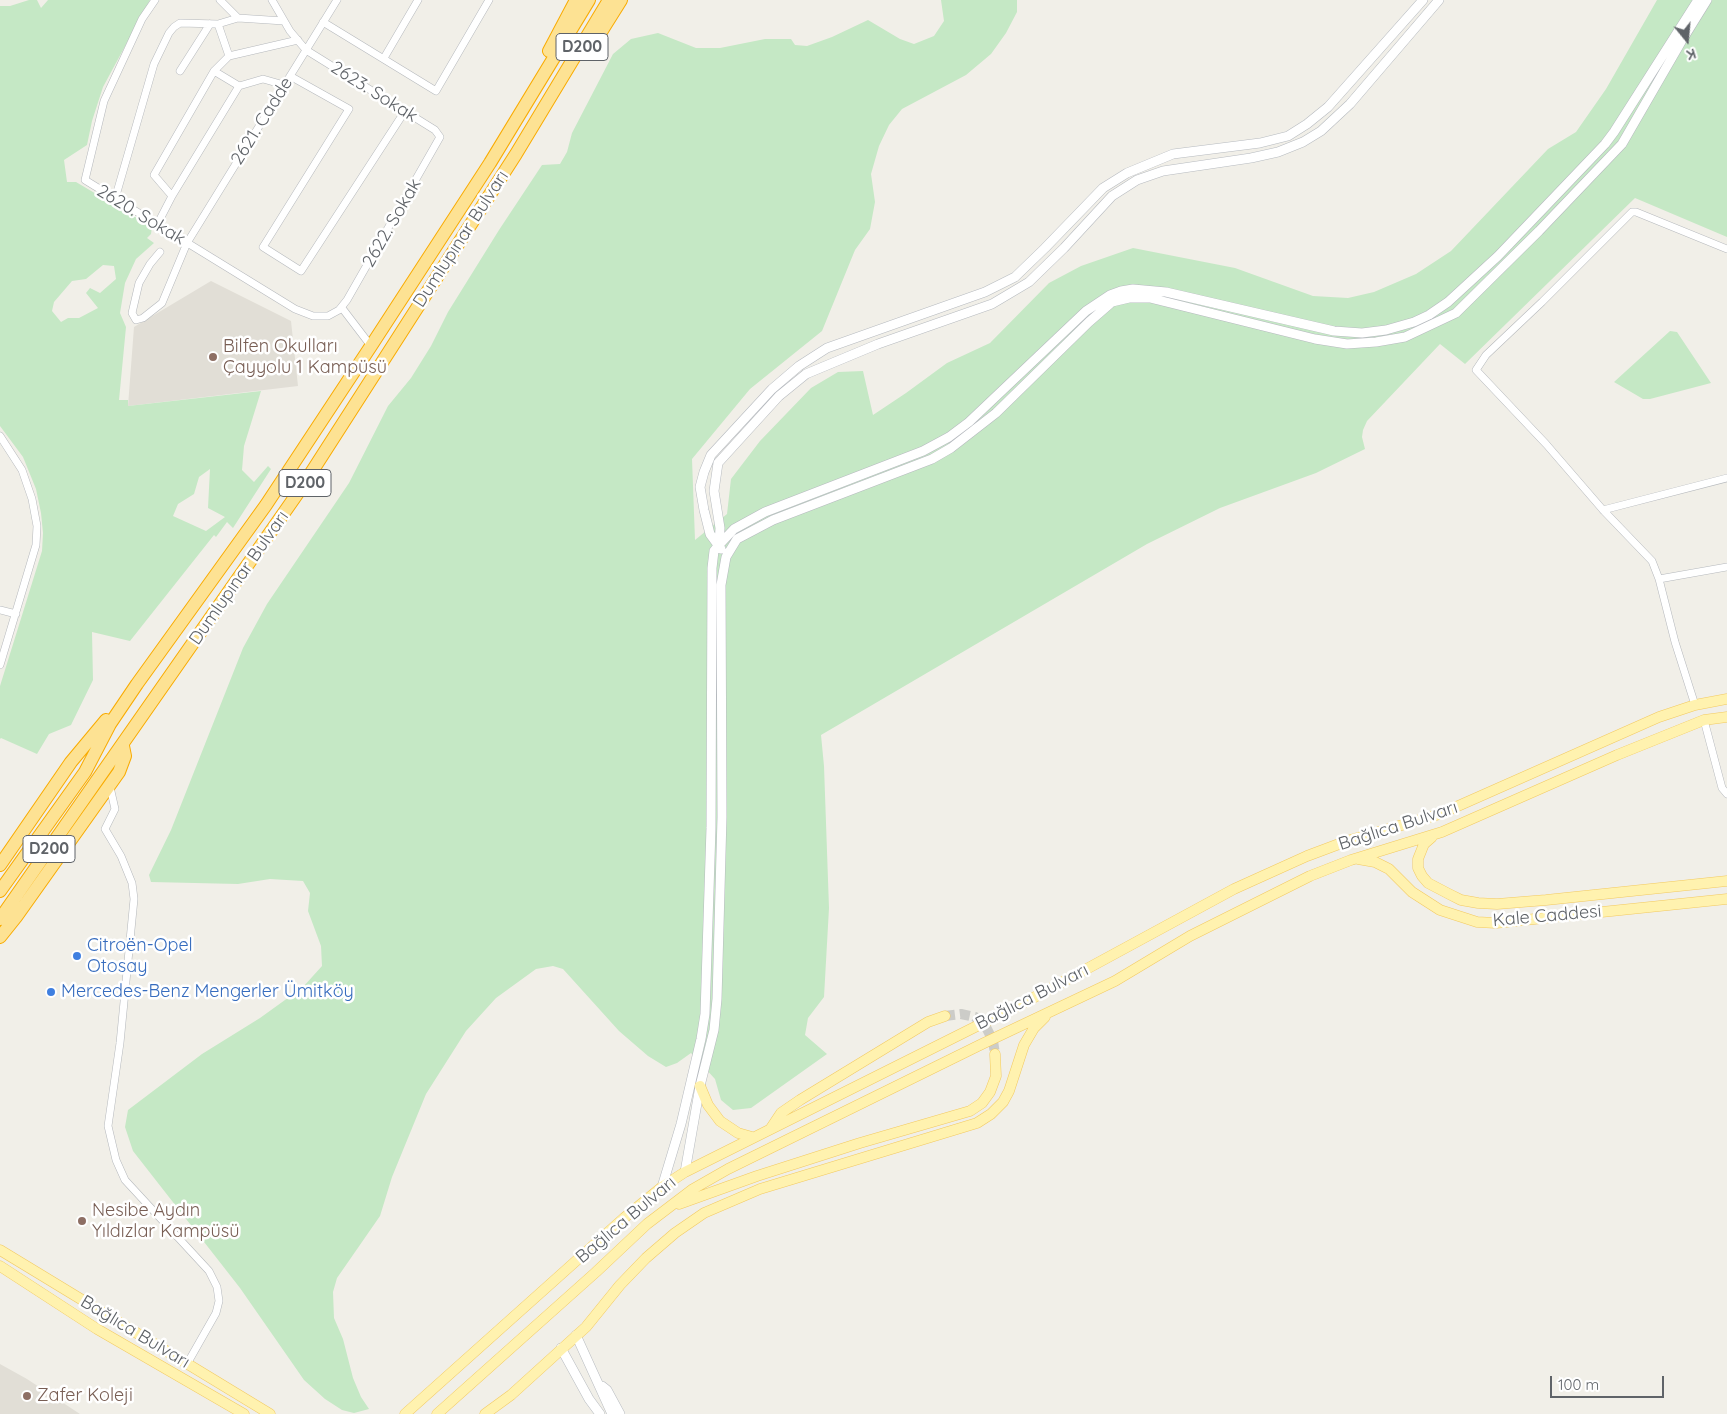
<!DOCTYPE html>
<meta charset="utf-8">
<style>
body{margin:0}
#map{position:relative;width:1727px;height:1414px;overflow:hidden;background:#f1efe8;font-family:Quicksand,sans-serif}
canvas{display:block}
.north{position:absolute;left:1662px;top:15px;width:50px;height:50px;-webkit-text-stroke:4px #fff;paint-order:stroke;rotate:163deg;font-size:14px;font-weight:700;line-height:20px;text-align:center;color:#5f6368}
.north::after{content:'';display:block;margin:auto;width:18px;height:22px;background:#5f6368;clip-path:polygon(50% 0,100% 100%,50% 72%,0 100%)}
.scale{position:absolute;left:1550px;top:1376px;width:114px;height:22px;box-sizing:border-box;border:2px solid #5f6368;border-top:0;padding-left:6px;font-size:15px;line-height:18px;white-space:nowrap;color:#5f6368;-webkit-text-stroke:4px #fff;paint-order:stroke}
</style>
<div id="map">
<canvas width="1727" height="1414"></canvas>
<div class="north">K</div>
<div class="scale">100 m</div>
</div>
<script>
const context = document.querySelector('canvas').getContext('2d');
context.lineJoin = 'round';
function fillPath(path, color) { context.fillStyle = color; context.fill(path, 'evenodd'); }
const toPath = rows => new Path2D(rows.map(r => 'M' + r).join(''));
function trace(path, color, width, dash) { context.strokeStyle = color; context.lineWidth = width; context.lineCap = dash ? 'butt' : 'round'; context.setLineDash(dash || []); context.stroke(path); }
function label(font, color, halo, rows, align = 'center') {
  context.font = font + ' Quicksand,sans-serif'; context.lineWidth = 5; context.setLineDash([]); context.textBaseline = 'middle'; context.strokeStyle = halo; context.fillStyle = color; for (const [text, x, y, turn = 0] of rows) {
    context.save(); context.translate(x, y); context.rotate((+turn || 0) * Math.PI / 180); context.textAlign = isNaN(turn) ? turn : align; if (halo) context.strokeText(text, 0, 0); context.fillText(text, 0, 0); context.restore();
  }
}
const education = toPath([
 [211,281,291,321,298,386,128,406,134,327],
 [0,1364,27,1379,80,1414,0,1414]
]);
const green = toPath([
 [29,0,37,0,41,8,48,0,150,0,103,87,92,121,87,145,64,160,67,182,76,182,152,227,151,234,147,238,154,243,136,259,125,283,120,313,126,327,119,400,128,400,128,406,261,391,244,446,242,470,254,482,268,466,271,469,233,528,227,522,216,537,214,535,130,641,92,632,93,680,71,725,49,734,37,754,1,738,0,739,0,686,42,551,43,533,41,513,36,489,23,457,0,426,0,6,10,6],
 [103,265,114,266,116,279,100,293,90,288,86,293,98,308,79,318,68,318,61,322,52,311,54,302,72,281,86,279],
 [210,469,208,508,225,517,206,531,173,516,178,504,194,494,199,477],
 [941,0,1017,0,1017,12,1006,33,991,54,966,75,902,109,889,125,879,146,871,174,875,202,870,229,855,250,822,331,750,389,692,459,695,540,727,514,731,479,760,441,811,388,838,372,863,371,873,415,906,393,947,363,990,343,1049,283,1081,266,1133,248,1235,268,1313,296,1348,298,1374,292,1416,274,1451,251,1548,149,1576,132,1606,89,1657,0,1727,0,1727,237,1635,198,1465,364,1440,344,1367,421,1363,430,1362,437,1365,449,1316,473,1220,508,1147,544,821,735,824,766,829,908,824,997,808,1018,805,1035,827,1054,751,1108,733,1110,721,1100,715,1079,691,1053,677,1063,666,1067,648,1056,619,1031,563,969,553,966,536,969,496,998,466,1031,426,1094,392,1177,380,1216,337,1278,333,1292,334,1318,343,1339,353,1378,361,1397,369,1409,354,1413,342,1410,325,1399,304,1380,240,1288,133,1151,125,1127,128,1110,202,1054,260,1018,303,987,322,966,321,946,308,911,310,893,303,881,270,879,238,884,151,882,149,875,171,830,243,648,267,604,349,483,388,406,411,378,431,346,448,312,499,230,542,165,560,164,567,152,572,133,613,54,631,39,658,33,696,48,720,48,765,39,791,39,795,45,807,46,832,37,868,20,900,39,914,44,934,36,944,21],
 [1670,331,1677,332,1711,383,1650,399,1643,399,1614,382]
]);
const primaryTunnel = toPath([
 [945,1016,961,1014,975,1017,987,1029,993,1041,995,1054]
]);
const street = toPath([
 [155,0,142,19,104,101,85,180,295,309,313,316,328,316,339,310,347,300,440,137,435,130,306,50,290,31,272,0],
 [220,0,238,18,284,21],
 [323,22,436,91,489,0],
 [218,24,229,56],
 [384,58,418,0],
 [180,71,210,24],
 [290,76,349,109,263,247,301,271,405,111],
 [239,86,263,79,284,85],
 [172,196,239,86,214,71],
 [115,199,154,64,169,33,174,27,180,23,218,24,238,18],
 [157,225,172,196,154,175,214,71,229,56,298,40],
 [160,252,150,264,139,283,132,313,136,320,143,318,162,303,187,243,337,0],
 [342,308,371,346],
 [0,436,22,470,32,499,37,526,36,545,0,665],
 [1603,510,1727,478],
 [1659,579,1727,567],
 [0,610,16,614],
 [1695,705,1675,642,1659,579,1652,561,1603,510,1546,444,1476,370,1486,355,1542,302,1632,212,1636,212,1727,249],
 [1704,720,1722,788,1727,794],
 [110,787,115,809,105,829,121,856,132,883,134,899,120,1043,108,1126,116,1160,125,1180,209,1271,217,1287,219,1301,216,1313,187,1364]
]);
const secondary = toPath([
 [719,545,720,528,714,491,718,463,779,396,806,374,878,344,992,304,1029,282,1064,248,1112,196,1137,180,1163,171,1251,158,1278,152,1303,142,1321,131,1350,104,1439,0],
 [721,549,710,534,704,510,700,487,704,472,711,455,772,389,799,366,827,348,985,292,1015,277,1045,248,1103,188,1127,173,1173,154,1260,143,1288,136,1307,124,1328,107,1423,0],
 [685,1172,700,1086,714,1030,717,999,722,817,721,585,726,557,737,539,773,520,932,459,951,448,996,413,1089,322,1112,302,1129,298,1150,298,1315,339,1347,344,1376,342,1405,337,1456,313,1539,231,1622,144,1681,42,1707,0],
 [662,1187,681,1124,701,1039,705,1014,711,828,712,568,714,551,719,545,734,529,765,512,923,451,949,437,969,422,1086,311,1110,295,1121,291,1133,289,1166,292,1334,331,1362,333,1386,330,1414,322,1429,315,1448,302,1498,256,1605,144,1614,132,1698,0],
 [576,1335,612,1414],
 [561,1348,589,1399,600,1414],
 [602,1386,607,1390,620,1414]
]);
const primary = toPath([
 [1432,837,1424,844,1418,859,1418,868,1422,876,1428,883,1449,894,1461,900,1478,903,1497,904,1546,900,1727,881],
 [1358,859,1375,862,1389,869,1412,892,1440,910,1477,922,1496,923,1727,899],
 [700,1086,708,1105,720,1121,738,1133,752,1137],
 [771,1128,781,1113,800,1100,928,1022,945,1016],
 [679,1204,757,1176,860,1143,970,1111,982,1103,990,1092,996,1076,995,1054],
 [0,1250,270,1414],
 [0,1266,97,1329,244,1414],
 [405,1414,624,1218,662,1187,685,1172,1033,998,1234,889,1307,856,1347,841,1440,814,1659,717,1695,705,1727,699],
 [437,1414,596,1272,647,1224,693,1189,728,1169,982,1044,1115,981,1190,936,1310,876,1351,860,1442,832,1617,755,1704,720,1727,717],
 [485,1414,511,1395,586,1327,620,1285,646,1258,675,1233,704,1213,760,1189,977,1123,991,1114,1003,1102,1009,1091,1024,1045,1034,1028,1045,1017]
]);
const highway = toPath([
 [549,51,576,0],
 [589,51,621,0],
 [0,865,71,762,106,720],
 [0,891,85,772,110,724,137,684,266,505,371,346,490,163,589,0],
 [0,919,302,487,516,154,609,0],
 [0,937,16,917,119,772,125,756,123,746]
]);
const markers = [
 [213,357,5,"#8d6e63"],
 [77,956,5,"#3f7fe0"],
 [51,992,5,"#3f7fe0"],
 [82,1221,5,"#8d6e63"],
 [27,1396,5,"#8d6e63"]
];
const shields = [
 [582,47,52],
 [305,483,52],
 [49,849,52]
];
const shieldNames = [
 ["D200",582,47],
 ["D200",305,483],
 ["D200",49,849]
];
const streetNames = [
 ["2623. Sokak",374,92,32],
 ["2621. Cadde",262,121,-58],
 ["2620. Sokak",141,215,31],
 ["2622. Sokak",392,223,-60],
 ["Dumlupınar Bulvarı",461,239,-57],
 ["Dumlupınar Bulvarı",239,578,-55],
 ["Bağlıca Bulvarı",1398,826,-18],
 ["Kale Caddesi",1547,916,-5],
 ["Bağlıca Bulvarı",1032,997,-27],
 ["Bağlıca Bulvarı",626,1220,-40],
 ["Bağlıca Bulvarı",135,1332,31]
];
const educationNames = [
 ["Bilfen Okulları",223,347],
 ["Çayyolu 1 Kampüsü",223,368],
 ["Nesibe Aydın",92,1211],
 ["Yıldızlar Kampüsü",92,1232],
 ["Zafer Koleji",37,1396]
];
const shopNames = [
 ["Citroën-Opel",87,946],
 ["Otosay",87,967],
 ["Mercedes-Benz Mengerler Ümitköy",61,992]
];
fillPath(education, '#e1ded6');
fillPath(green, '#c5e8c5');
trace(primaryTunnel, '#ccccc8', 10, [10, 5]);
trace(street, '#b5b8bc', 8);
trace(secondary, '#b6babf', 10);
trace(primary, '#f2c960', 11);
trace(highway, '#f9ab00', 14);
trace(street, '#fff', 7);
trace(secondary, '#fff', 9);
trace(primary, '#fff2af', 10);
trace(highway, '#fde293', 12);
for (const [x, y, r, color] of markers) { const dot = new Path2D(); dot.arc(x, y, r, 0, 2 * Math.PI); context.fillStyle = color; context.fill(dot); trace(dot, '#fff', 2); }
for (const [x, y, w] of shields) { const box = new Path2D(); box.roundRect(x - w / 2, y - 13.5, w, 27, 4); context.fillStyle = '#fff'; context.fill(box); trace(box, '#5f6368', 1); }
label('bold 16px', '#5f6368', null, shieldNames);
label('18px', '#5f6368', '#fff', streetNames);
label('18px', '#785e54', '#fff', educationNames, 'left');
label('18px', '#366cbe', '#fff', shopNames, 'left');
</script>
